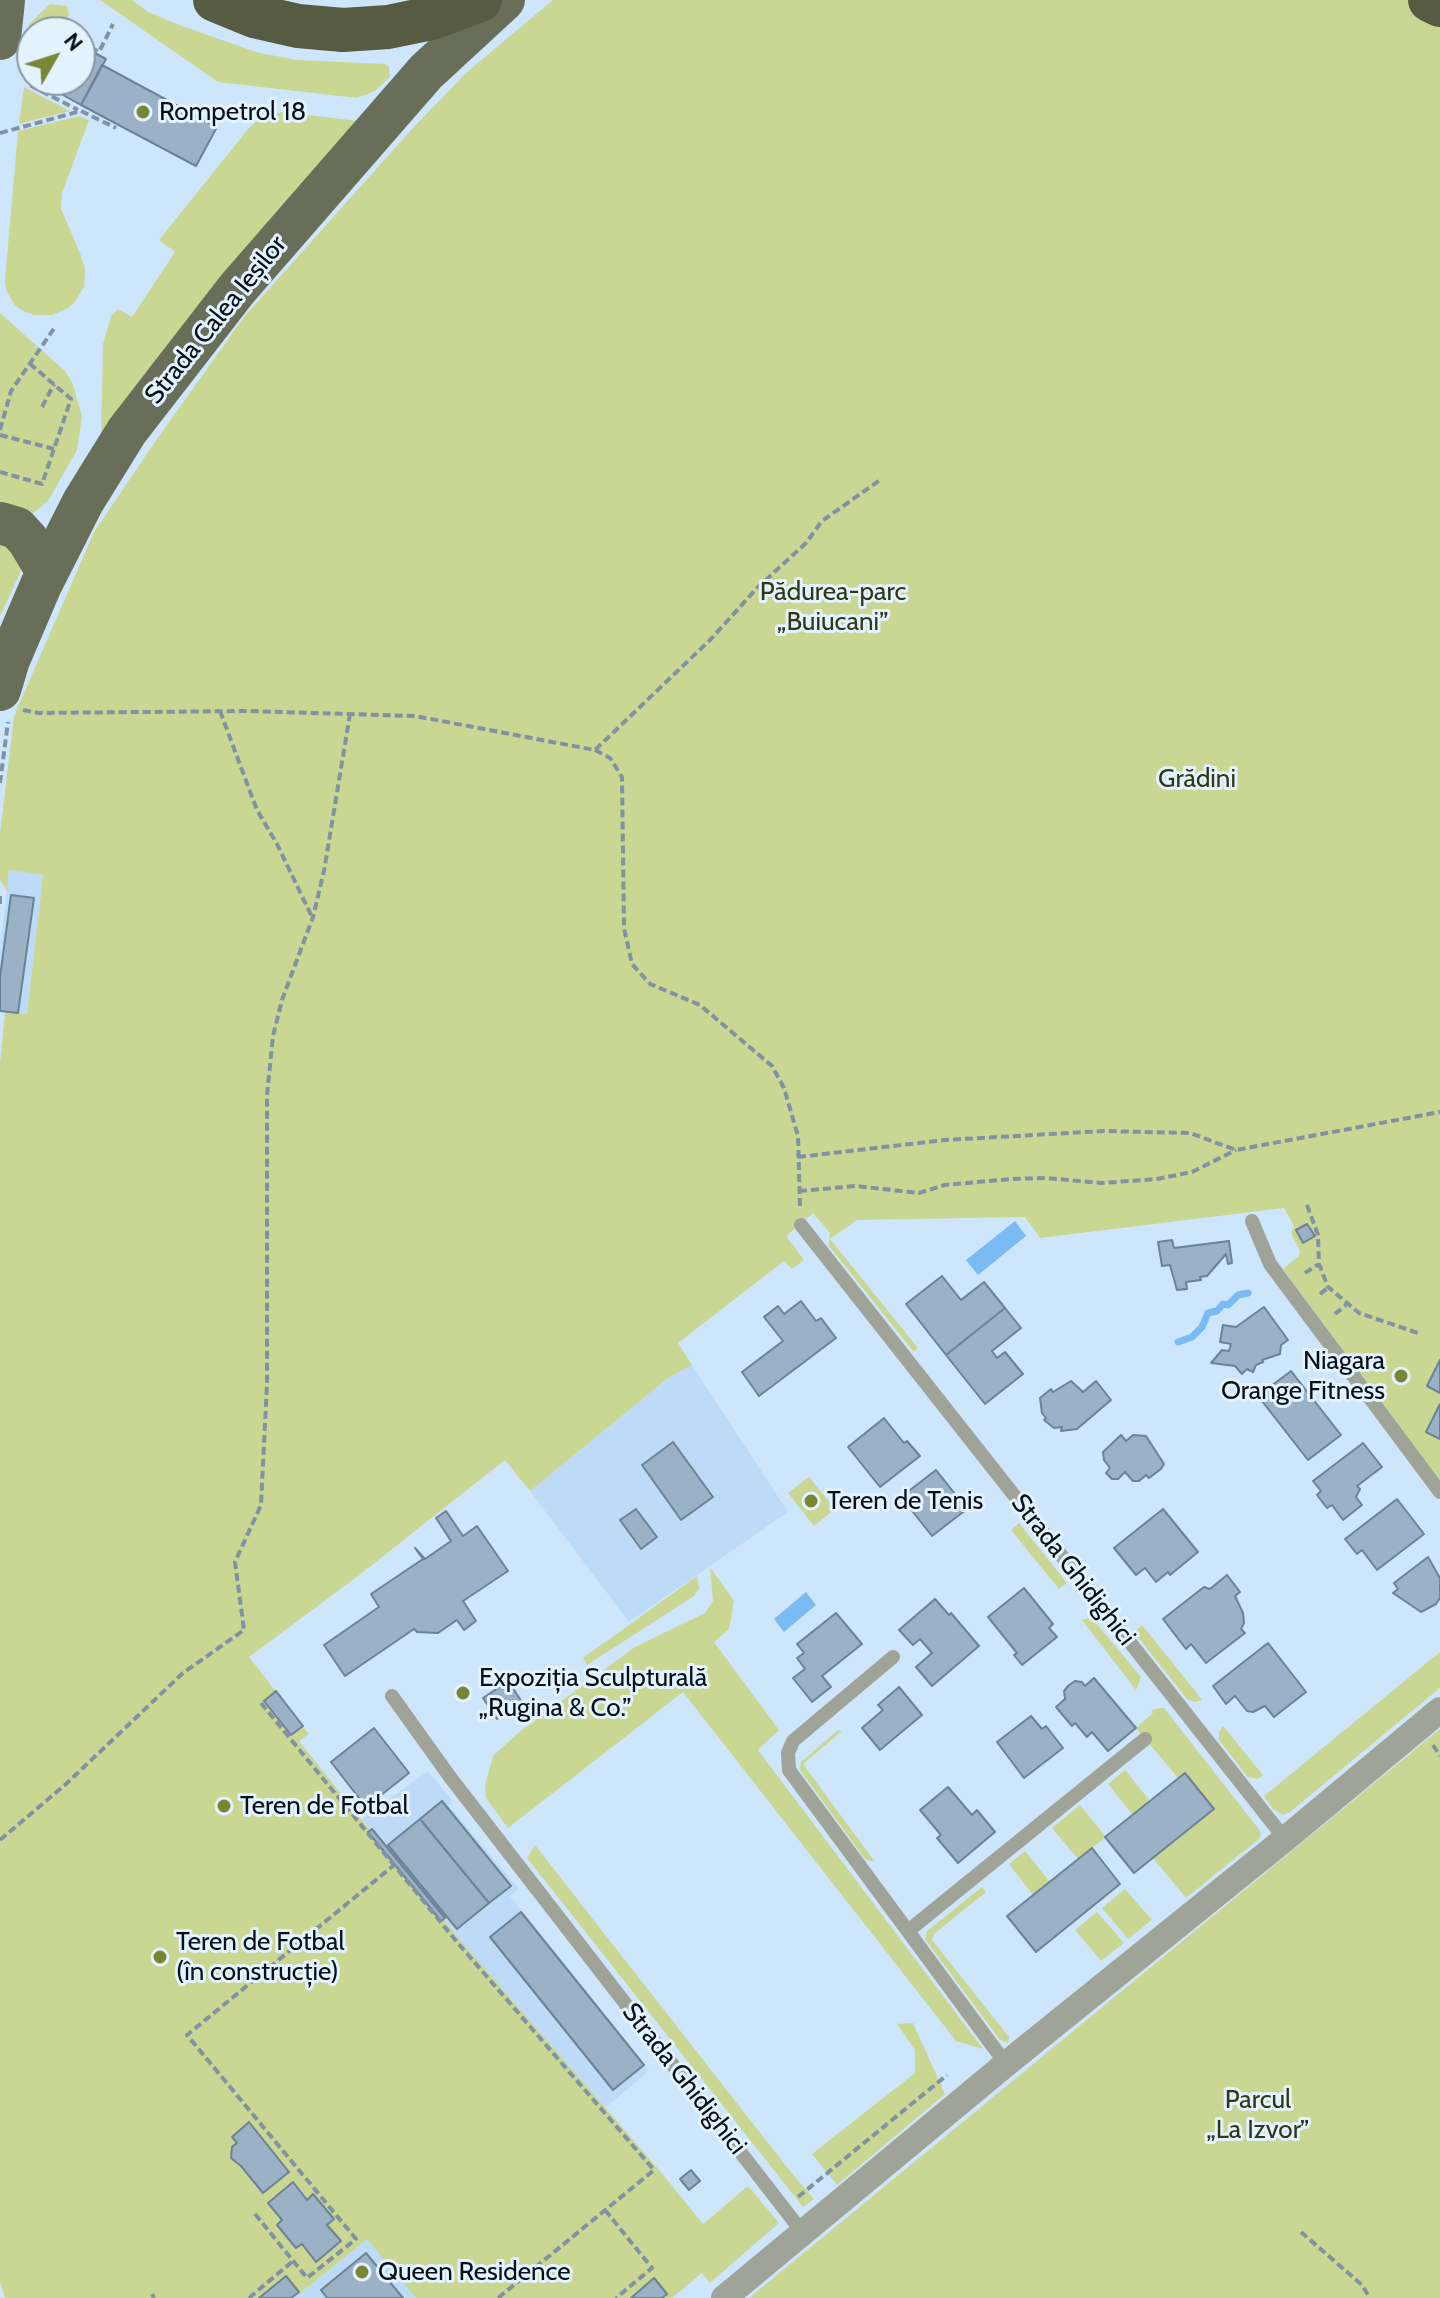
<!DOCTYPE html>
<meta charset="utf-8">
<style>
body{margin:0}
#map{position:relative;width:1440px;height:2298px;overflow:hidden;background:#cee6fc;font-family:Cabin,sans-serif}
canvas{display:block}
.north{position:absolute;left:16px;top:16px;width:80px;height:80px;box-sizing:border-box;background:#e3f2ff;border:2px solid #8b98a2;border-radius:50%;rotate:51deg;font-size:22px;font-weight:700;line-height:32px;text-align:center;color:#081017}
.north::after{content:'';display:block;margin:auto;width:28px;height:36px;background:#798735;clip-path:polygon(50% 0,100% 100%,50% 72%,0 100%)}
</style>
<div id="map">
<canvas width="1440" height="2298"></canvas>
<div class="north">N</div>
</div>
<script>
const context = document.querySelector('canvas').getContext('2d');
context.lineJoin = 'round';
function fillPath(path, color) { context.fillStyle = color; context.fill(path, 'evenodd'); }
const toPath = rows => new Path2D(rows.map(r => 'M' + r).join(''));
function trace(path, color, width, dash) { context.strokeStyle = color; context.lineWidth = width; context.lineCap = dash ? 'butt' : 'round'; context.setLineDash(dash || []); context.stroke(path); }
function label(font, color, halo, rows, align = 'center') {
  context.font = font + ' Cabin,sans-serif'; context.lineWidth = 6; context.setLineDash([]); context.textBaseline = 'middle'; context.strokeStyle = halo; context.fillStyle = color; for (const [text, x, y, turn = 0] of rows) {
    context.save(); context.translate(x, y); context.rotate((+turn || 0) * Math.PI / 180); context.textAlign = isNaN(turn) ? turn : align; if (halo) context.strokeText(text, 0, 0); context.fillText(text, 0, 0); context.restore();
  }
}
const built = toPath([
 [9,870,43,874,27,1014,0,1011,0,951],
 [692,1365,788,1512,629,1622,530,1491,668,1378],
 [428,1771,453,1801,449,1806,519,1889,510,1896,649,2071,605,2108,461,1941,362,1819],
 [367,2239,416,2298,294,2298]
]);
const green = toPath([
 [100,0,132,0,148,12,182,26,259,53,298,60,385,64,389,67,390,77,375,91,357,98,218,82],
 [553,0,1440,0,1440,1480,1283,1269,1299,1256,1300,1251,1291,1233,1294,1226,1284,1208,1040,1238,1025,1217,857,1220,830,1239,918,1348,914,1352,829,1246,830,1233,813,1213,786,1236,804,1260,792,1269,784,1261,678,1343,692,1365,668,1378,530,1491,505,1460,358,1576,249,1657,309,1734,299,1741,370,1830,445,1918,444,1920,461,1941,660,2171,703,2224,748,2186,779,2223,710,2283,702,2273,672,2298,416,2298,367,2239,294,2298,5,2298,0,2282,0,1063,5,1012,27,1014,43,875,9,870,7,891,0,880,0,833,14,716,94,532,157,439,244,317,411,130,466,73],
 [50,4,67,6,69,15,60,28,52,23,47,32,32,32,32,57,25,57,29,24],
 [24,87,70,111,19,124],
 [281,112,358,121,101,436,103,344,111,316,118,309,132,317,175,252,159,240,249,128,257,121],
 [79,116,89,120,62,193,61,209,80,253,85,269,84,287,74,303,68,308,52,315,34,315,21,310,14,304,6,290,5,280,18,131],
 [0,313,65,371,72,382,82,416,77,450,48,501,32,514,16,511,0,502],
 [0,542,26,560,0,616],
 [809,1477,835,1509,814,1526,788,1493],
 [1019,1523,1067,1583,1059,1589,1011,1530],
 [710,1567,734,1601,729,1629,714,1642,779,1730,758,1750,983,2049,956,2041,683,1692,508,1828,486,1798,485,1785,493,1756,518,1733,635,1647,705,1613,713,1601],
 [697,1576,699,1589,694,1596,587,1665,583,1658],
 [1091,1617,1141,1677,1136,1690,1082,1620],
 [1142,1625,1196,1692,1202,1700,1195,1702,1187,1699,1134,1632],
 [1440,1652,1440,1688,1290,1812,1283,1815,1273,1809,1264,1796],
 [1159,1708,1164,1708,1261,1832,1260,1838,1186,1898,1153,1858,1185,1773,1178,1778,1136,1728,1153,1713,1151,1710],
 [1223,1726,1263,1775,1258,1779,1248,1777,1219,1740,1219,1733],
 [1440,1729,1440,2298,749,2298],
 [838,1730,842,1731,803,1764,875,1862,865,1859,800,1770,801,1762],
 [1125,1770,1150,1801,1133,1815,1108,1784],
 [1080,1805,1106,1837,1078,1859,1052,1828],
 [535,1845,790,2171,814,2199,803,2207,527,1858],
 [1025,1851,1050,1882,1033,1895,1009,1864],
 [982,1887,986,1892,935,1933,932,1940,1009,2037,1008,2043,1000,2040,925,1939,927,1931],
 [1125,1889,1152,1920,1128,1939,1102,1908],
 [1097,1912,1124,1943,1101,1961,1075,1930],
 [913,2023,945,2094,837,2185,812,2154,915,2073,915,2050,897,2024]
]);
const water = toPath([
 [1015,1221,1026,1236,978,1275,966,1260],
 [806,1592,816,1605,784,1632,774,1619]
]);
const stream = toPath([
 [1178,1342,1192,1337,1202,1327,1208,1313,1217,1311,1223,1304,1228,1305,1238,1295,1248,1293]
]);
const building = toPath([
 [80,45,106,59,81,105,36,80,80,80,80,45],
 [102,65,217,127,196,166,81,105,102,65],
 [11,895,34,898,18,1013,0,1011,0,977,11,895],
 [1307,1224,1315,1236,1303,1243,1296,1230,1307,1224],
 [1172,1240,1174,1248,1229,1241,1232,1263,1228,1264,1226,1254,1207,1276,1200,1277,1201,1280,1186,1282,1187,1289,1177,1290,1170,1265,1162,1266,1158,1242,1172,1240],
 [942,1276,961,1300,984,1282,1005,1308,946,1355,906,1304,942,1276],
 [801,1301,816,1321,821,1318,836,1338,759,1396,742,1372,783,1341,764,1317,778,1306,784,1314,801,1301],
 [1264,1307,1288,1340,1281,1345,1280,1354,1262,1360,1263,1362,1256,1365,1253,1372,1247,1369,1242,1374,1235,1366,1211,1363,1222,1350,1229,1351,1231,1344,1220,1342,1223,1325,1236,1327,1264,1307],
 [1005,1308,1021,1328,992,1351,997,1358,1005,1352,1023,1374,985,1404,946,1355,1005,1308],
 [1440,1360,1440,1393,1427,1386,1440,1360],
 [1291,1371,1341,1435,1308,1460,1258,1396,1291,1371],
 [1071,1381,1083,1392,1096,1381,1111,1400,1077,1429,1061,1431,1062,1427,1054,1428,1044,1420,1046,1418,1042,1413,1040,1398,1051,1389,1053,1392,1071,1381],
 [1440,1404,1440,1439,1426,1432,1440,1404],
 [884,1418,904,1443,907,1441,920,1456,880,1487,848,1447,884,1418],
 [1121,1435,1126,1441,1133,1435,1146,1436,1164,1464,1161,1469,1149,1478,1146,1475,1139,1481,1133,1481,1125,1472,1118,1479,1112,1479,1106,1473,1110,1468,1104,1460,1103,1452,1121,1435],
 [673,1442,713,1497,681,1520,642,1465,673,1442],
 [1363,1443,1382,1467,1357,1486,1360,1489,1356,1497,1362,1505,1343,1520,1332,1505,1327,1508,1317,1495,1321,1491,1313,1481,1363,1443],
 [936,1470,967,1509,932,1536,901,1497,936,1470],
 [1397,1499,1424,1534,1377,1570,1362,1550,1357,1554,1345,1539,1397,1499],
 [636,1509,657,1537,641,1549,620,1520,636,1509],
 [1163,1509,1198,1552,1170,1575,1168,1572,1156,1582,1145,1568,1136,1575,1114,1548,1163,1509],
 [446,1511,463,1536,477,1526,508,1571,463,1601,476,1621,464,1630,457,1620,438,1633,417,1632,414,1629,345,1676,324,1645,379,1607,371,1594,423,1559,415,1548,425,1559,451,1541,436,1518,446,1511],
 [1428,1557,1440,1578,1440,1598,1436,1604,1421,1612,1393,1593,1398,1589,1394,1583,1428,1557],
 [1227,1575,1240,1592,1235,1596,1243,1613,1244,1623,1241,1629,1245,1633,1206,1663,1191,1644,1186,1649,1163,1619,1204,1587,1210,1589,1227,1575],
 [1024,1588,1053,1624,1049,1628,1057,1637,1022,1665,1014,1655,1017,1653,988,1617,1024,1588],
 [935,1599,949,1615,951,1613,979,1646,932,1686,916,1667,932,1653,920,1639,913,1645,899,1630,935,1599],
 [836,1613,862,1644,822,1676,831,1687,812,1702,793,1678,805,1669,797,1658,804,1653,797,1644,836,1613],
 [1268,1643,1306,1692,1274,1717,1265,1706,1253,1712,1247,1711,1235,1696,1226,1704,1213,1686,1268,1643],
 [1094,1678,1136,1728,1108,1751,1092,1732,1087,1737,1075,1723,1072,1726,1056,1707,1065,1699,1064,1691,1069,1685,1075,1681,1082,1682,1085,1686,1094,1678],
 [508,1681,522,1702,497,1719,483,1698,508,1681],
 [899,1687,922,1715,880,1750,862,1728,883,1710,878,1705,899,1687],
 [276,1691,303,1726,291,1735,264,1701,276,1691],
 [1031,1716,1042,1729,1046,1726,1063,1748,1024,1778,997,1742,1031,1716],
 [374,1728,409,1773,366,1807,331,1762,374,1728],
 [1185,1773,1214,1809,1134,1873,1105,1837,1185,1773],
 [948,1787,972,1815,977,1810,995,1832,958,1863,937,1838,941,1835,920,1810,948,1787],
 [442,1801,511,1886,489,1903,420,1819,442,1801],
 [420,1819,489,1903,457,1929,388,1845,420,1819],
 [372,1829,445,1918,441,1921,368,1832,372,1829],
 [1092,1848,1120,1884,1036,1952,1007,1916,1092,1848],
 [521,1912,644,2065,613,2090,490,1937,521,1912],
 [249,2122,289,2172,263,2193,241,2166,231,2158,232,2147,237,2143,232,2137,249,2122],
 [691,2170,700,2181,689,2190,680,2179,691,2170],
 [293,2182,307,2200,313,2194,334,2219,327,2225,341,2241,316,2262,302,2244,296,2248,277,2225,282,2220,268,2203,293,2182],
 [366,2253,403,2298,327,2298,321,2290,366,2253],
 [286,2276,299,2292,291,2298,259,2298,286,2276],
 [654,2278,667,2294,662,2298,631,2298,654,2278]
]);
const path = toPath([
 [53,32,55,28,62,32],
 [80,42,99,52,113,24],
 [32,76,28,84,78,110],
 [0,133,81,111,116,128],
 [42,407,54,384],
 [0,430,11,391,55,327],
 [0,435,54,449],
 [0,472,42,484,71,399,29,363],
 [23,710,39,713,247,711,415,716,595,750,711,639,757,588,806,543,822,521,880,480],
 [220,711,257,810,277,844,312,917],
 [595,750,610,758,622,777,624,928,632,964,650,984,700,1005,772,1066,784,1088,798,1136,800,1208],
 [0,783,8,722],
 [0,896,0,908],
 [798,1157,945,1140,1104,1131,1190,1133,1236,1150,1440,1112],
 [799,1191,856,1186,919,1193,945,1185,1011,1179,1047,1178,1101,1183,1157,1179,1192,1172,1236,1150],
 [1307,1205,1318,1235,1319,1264,1328,1287,1359,1313,1418,1333],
 [1305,1273,1319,1264],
 [1320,1294,1329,1287],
 [1335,1314,1346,1305],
 [261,1703,457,1942,654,2170,498,2298],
 [1433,1745,1440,1756],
 [0,1840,66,1784,183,1673,244,1630,235,1562,261,1505,267,1384,267,1095,273,1036,282,1000,313,917,324,871,350,714],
 [798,2197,947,2075],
 [605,2210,652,2268,616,2298],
 [255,2214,307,2278,356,2239,187,2035,393,1866],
 [1301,2232,1362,2285,1370,2298],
 [152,2294,154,2298],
 [249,2298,293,2261]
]);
const lane = toPath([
 [1252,1221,1270,1264,1440,1492],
 [801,1225,1285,1839],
 [893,1657,793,1741,788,1753,789,1770,1006,2064],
 [392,1696,450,1777,803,2233],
 [908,1931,1145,1739]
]);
const street = toPath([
 [724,2298,1006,2064,1285,1839,1440,1710]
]);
const primary = toPath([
 [0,39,4,0],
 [0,523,17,528,28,540,47,572],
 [0,690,9,660,41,585,83,502,127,431,237,289,426,72,504,0]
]);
const highway = toPath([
 [215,0,254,16,298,26,343,30,388,27,432,18,480,0],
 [1430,0,1440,5]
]);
const markers = [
 [143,112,8,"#798735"],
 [1401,1376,8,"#798735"],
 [811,1501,8,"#798735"],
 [463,1693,8,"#798735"],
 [224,1806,8,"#798735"],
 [160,1957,8,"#798735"],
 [362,2272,8,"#798735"]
];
const poiNames = [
 ["Rompetrol 18",159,112],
 ["Niagara",1385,1361,"right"],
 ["Orange Fitness",1385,1391,"right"],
 ["Teren de Tenis",827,1501],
 ["Expoziția Sculpturală",479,1678],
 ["„Rugina & Co.”",479,1708],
 ["Teren de Fotbal",240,1806],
 ["Teren de Fotbal",176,1942],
 ["(în construcție)",176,1972],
 ["Queen Residence",378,2272]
];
const streetNames = [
 ["Strada Calea Ieșilor",216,320,-51],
 ["Strada Ghidighici",1073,1570,52],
 ["Strada Ghidighici",684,2079,52]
];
const parkNames = [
 ["Pădurea-parc",833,592],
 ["„Buiucani”",833,622],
 ["Grădini",1197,779],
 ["Parcul",1258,2100],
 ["„La Izvor”",1258,2130]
];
fillPath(built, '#bddbf6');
fillPath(green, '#c9d793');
fillPath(water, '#7abbf4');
trace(stream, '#7abbf4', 7);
fillPath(building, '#9ab1c6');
trace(building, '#6c8295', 2);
trace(path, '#8193a3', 4, [8, 4]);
trace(lane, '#a0a397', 14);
trace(street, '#a0a397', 26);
trace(primary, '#696e58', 42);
trace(highway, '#565b42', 44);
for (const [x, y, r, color] of markers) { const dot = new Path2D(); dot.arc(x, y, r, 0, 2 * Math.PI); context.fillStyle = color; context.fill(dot); trace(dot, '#e3f2ff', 3); }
label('26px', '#081017', '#e3f2ff', poiNames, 'left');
label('26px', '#081017', '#e3f2ff', streetNames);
label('26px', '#323815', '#e3f2ff', parkNames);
</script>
